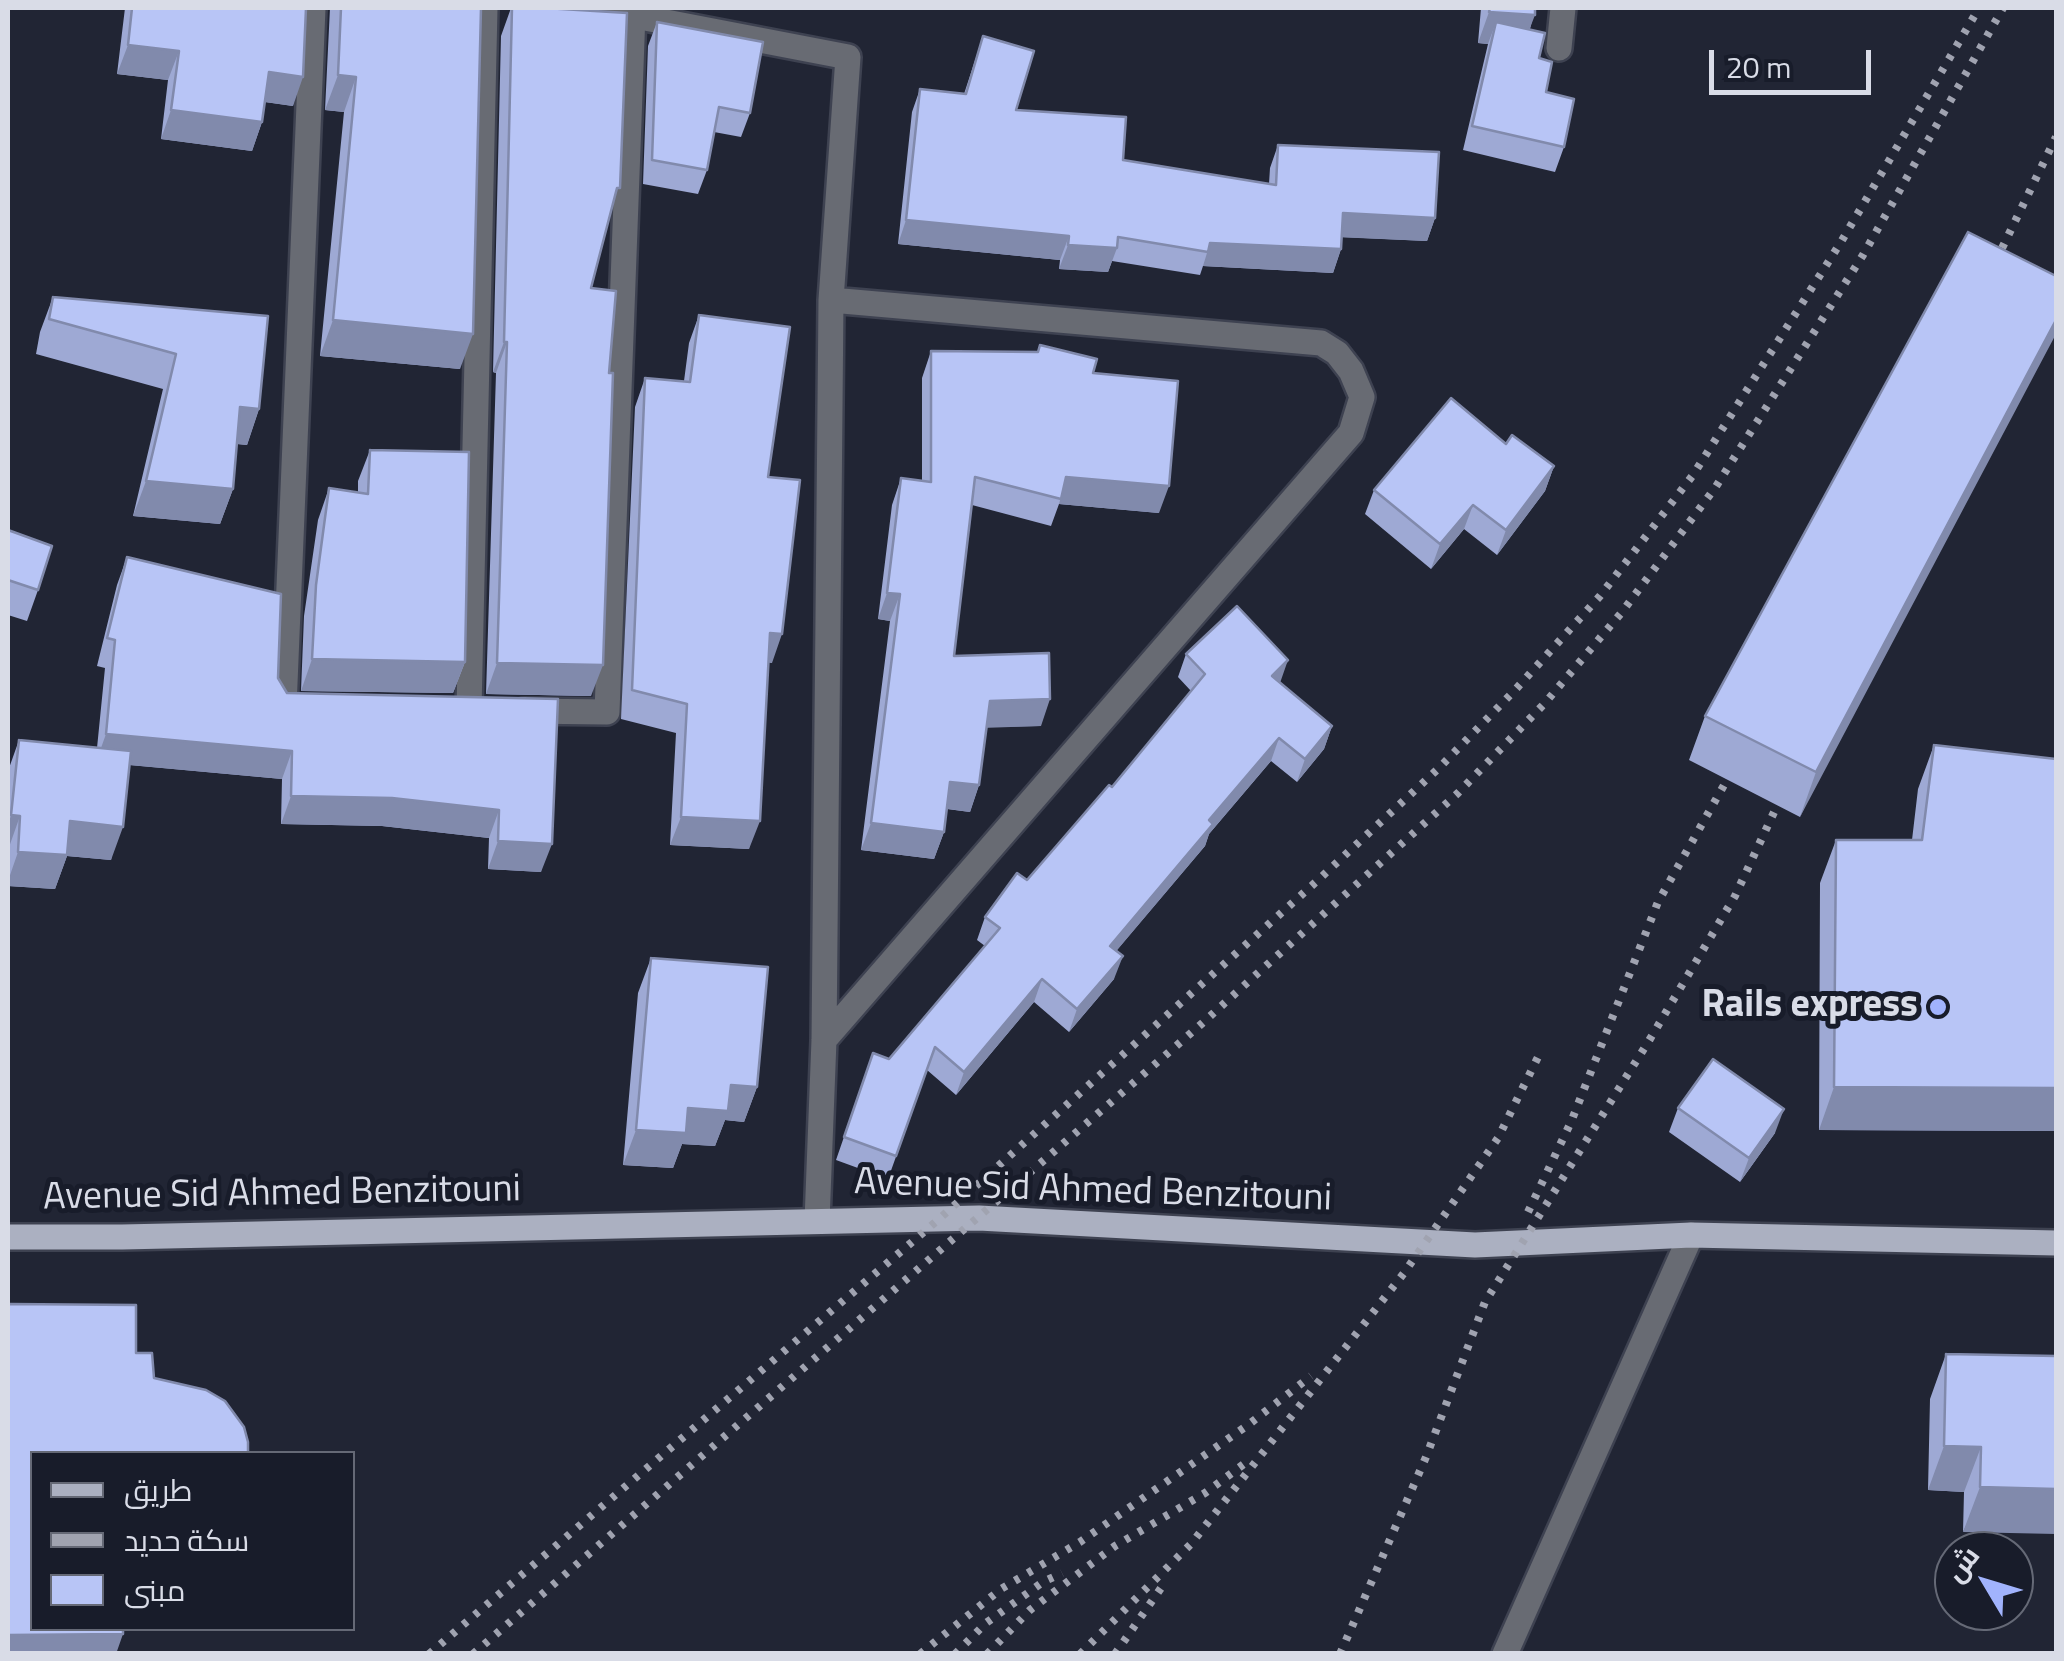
<!DOCTYPE html>
<meta charset="utf-8">
<style>
body{margin:0}
#map{position:relative;width:2064px;height:1661px;overflow:hidden;background:#212534;font-family:"Titillium Web",Cairo,sans-serif}
canvas{display:block}
.frame{position:absolute;inset:0;border:10px solid #d9dce7;pointer-events:none}
.legend{position:absolute;left:30px;top:1451px;width:325px;height:180px;box-sizing:border-box;background:#181c2a;border:2px solid #656976;margin:0;padding:12px 18px;list-style:none;font-size:30px;color:#d9dce7}
.legend li{display:flex;align-items:center;gap:20px;height:50px}
.legend b{width:50px;border:2px solid #656976}
.north{position:absolute;left:1934px;top:1531px;width:100px;height:100px;box-sizing:border-box;background:#181c2a;border:2px solid #656976;border-radius:50%;rotate:308deg;font-size:28px;font-weight:700;line-height:40px;text-align:center;color:#d9dce7}
.north::after{content:'';display:block;margin:auto;width:35px;height:45px;background:#a1b3fd;clip-path:polygon(50% 0,100% 100%,50% 72%,0 100%)}
.scale{position:absolute;left:1709px;top:50px;width:162px;height:45px;box-sizing:border-box;border:5px solid #d9dce7;border-top:0;padding-left:12px;font-size:30px;line-height:35px;white-space:nowrap;color:#d9dce7;-webkit-text-stroke:8px #181c2a;paint-order:stroke}
</style>
<div id="map">
<canvas width="2064" height="1661"></canvas>
<div class="frame"></div>
<ul class="legend">
<li><b style="height:12px;background:#abb0c1"></b>طريق</li>
<li><b style="height:12px;background:#a0a3b0"></b>سكة حديد</li>
<li><b style="height:28px;background:#b8c5f6"></b>مبنى</li>
</ul>
<div class="north">ش</div>
<div class="scale">20 m</div>
</div>
<script>
const context = document.querySelector('canvas').getContext('2d');
context.lineJoin = 'round';
const toPath = rows => new Path2D(rows.map(r => 'M' + r).join(''));
function trace(path, color, width, dash) { context.strokeStyle = color; context.lineWidth = width; context.lineCap = dash ? 'butt' : 'round'; context.setLineDash(dash || []); context.stroke(path); }
function fillPath(path, color) { context.fillStyle = color; context.fill(path, 'evenodd'); }
function label(font, color, halo, rows, align = 'center') {
  context.font = font + ' "Titillium Web",sans-serif'; context.lineWidth = 10; context.setLineDash([]); context.textBaseline = 'middle'; context.strokeStyle = halo; context.fillStyle = color; for (const [text, x, y, turn = 0] of rows) {
    context.save(); context.translate(x, y); context.rotate((+turn || 0) * Math.PI / 180); context.textAlign = isNaN(turn) ? turn : align; if (halo) context.strokeText(text, 0, 0); context.fillText(text, 0, 0); context.restore();
  }
}
const minor = toPath([
 [593,8,848,57,831,300,824,1040,817,1221],
 [1559,48,1563,8],
 [299,707,284,707,313,8],
 [469,709,485,8],
 [524,711,607,712,633,13],
 [824,1040,1351,433,1362,397,1351,371,1337,353,1321,343,831,300],
 [1505,1654,1691,1235]
]);
const major = toPath([
 [8,1237,122,1237,979,1218,1475,1245,1691,1235,2056,1243]
]);
const rail = toPath([
 [1989,275,2056,137],
 [1528,1212,1571,1122,1658,902,1741,755],
 [429,1654,939,1219,1317,881,1440,767,1516,689,1600,596,1693,475,1841,242,1979,8],
 [473,1654,1198,1027,1458,793,1545,703,1622,612,1715,488,1863,255,2003,8],
 [920,1654,1001,1589,1080,1542,1248,1425,1311,1376],
 [955,1654,986,1623,1043,1582,1062,1573],
 [987,1654,1030,1610,1115,1546,1205,1493,1244,1464],
 [1080,1654,1191,1544,1404,1273,1498,1138,1538,1057],
 [1115,1654,1161,1588],
 [1340,1654,1426,1457,1485,1302,1650,1039,1735,896,1789,780]
]);
const wall = toPath([
 [125,8,306,8,293,106,265,102,262,122,252,151,161,139,168,80,117,74],
 [330,8,481,8,460,369,320,356,344,112,325,110],
 [511,8,610,217,591,288,609,373,591,696,486,694,496,373,493,372,501,36],
 [1481,8,1535,8,1530,29,1539,58,1546,92,1564,147,1555,172,1463,150,1488,44,1478,43],
 [657,22,750,113,741,137,714,132,707,170,698,194,643,184,648,46],
 [983,36,1016,110,1123,160,1269,184,1270,168,1278,145,1435,218,1427,241,1342,237,1341,249,1333,273,1203,266,1200,275,1112,261,1108,272,1059,269,1060,260,898,244,912,112,920,89,964,94],
 [2056,276,1800,817,1689,760,1705,716],
 [53,297,268,316,259,409,247,445,237,444,233,489,220,524,133,516,163,389,36,354,40,332],
 [699,315,768,477,772,663,768,662,749,849,670,845,676,733,621,719,635,407,645,378,684,381,689,343],
 [931,351,1093,373,1159,513,1059,504,1051,526,972,505,954,656,1041,726,987,727,979,785,970,812,947,809,944,832,934,859,861,850,890,621,878,619,892,505,901,478,922,481,922,378],
 [1506,444,1554,466,1545,491,1497,555,1464,529,1431,569,1365,514,1374,490],
 [370,450,465,662,453,693,301,691,304,616,318,520,329,488,358,492,358,481],
 [8,530,38,590,27,621,8,615],
 [127,557,278,678,287,693,558,699,541,872,488,869,489,838,382,826,281,824,282,779,130,765,111,860,67,856,55,889,8,886,8,771,19,740,97,748,105,668,97,666,117,585],
 [1186,654,1280,683,1332,726,1324,749,1297,782,1271,761,1209,834,1205,846,1116,951,1114,979,1069,1032,1034,1002,956,1095,927,1070,888,1179,836,1160,873,1053,889,1059,985,946,977,940,985,917,1027,880,1112,787,1191,691,1178,677],
 [1934,745,2056,759,2056,1131,1819,1130,1820,883,1836,840,1912,840,1918,789],
 [651,958,757,1087,744,1122,725,1120,715,1146,682,1144,673,1168,623,1165,638,993],
 [1678,1108,1775,1133,1740,1182,1669,1132],
 [1946,1354,2056,1356,1963,1532,1964,1492,1928,1490,1930,1399]
]);
const shadedWall = toPath([
 [1489,12,1535,15,1523,46,1496,22,1488,44,1478,43],
 [128,45,179,51,168,80,117,74],
 [269,72,303,77,293,106,258,101],
 [338,75,356,77,344,112,325,110],
 [171,110,262,122,252,151,161,139],
 [1343,213,1435,218,1427,241,1335,237],
 [906,220,1069,236,1060,260,898,244],
 [1210,243,1341,249,1333,273,1203,266],
 [1068,245,1117,248,1108,272,1059,269],
 [333,320,473,334,460,369,320,356],
 [2056,320,2056,334,1800,817,1816,772],
 [504,342,507,342,496,373,493,372],
 [240,407,259,409,247,445,228,443],
 [1554,466,1545,491,1497,555,1506,530],
 [1066,477,1169,486,1159,513,1059,504],
 [146,481,233,489,220,524,133,516],
 [1473,505,1464,529,1431,569,1440,544],
 [887,593,900,594,890,621,878,619],
 [770,633,782,634,772,663,759,661],
 [312,659,465,662,453,693,301,691],
 [1288,660,1280,683,1272,676],
 [497,663,603,665,591,696,486,694],
 [1050,699,1041,726,981,728,990,701],
 [1332,726,1324,749,1297,782,1305,759],
 [106,734,292,751,282,779,96,762],
 [1279,738,1271,761,1209,834,1205,846,1102,968,1110,946,1209,820],
 [950,782,979,785,970,812,941,808],
 [291,796,392,798,499,810,489,838,382,826,281,824],
 [11,815,20,816,8,850,8,826],
 [681,817,760,821,749,849,670,845],
 [70,821,123,827,111,860,67,856,55,889,8,886,8,881,18,852],
 [871,823,944,832,934,859,861,850],
 [498,841,552,844,541,872,488,869],
 [1123,956,1114,979,1069,1032,1077,1009],
 [1042,979,1034,1002,956,1095,964,1072],
 [731,1085,757,1087,744,1122,725,1120,715,1146,682,1144,673,1168,623,1165,636,1130,688,1108],
 [1834,1087,2056,1088,2056,1131,1819,1130],
 [1784,1109,1775,1133,1740,1182,1749,1158],
 [1944,1446,1981,1447,1964,1492,1928,1490],
 [1980,1487,2056,1489,2056,1534,1963,1532],
 [123,1634,116,1654,8,1654,8,1635]
]);
const building = toPath([
 [132,8,306,8,303,77,269,72,262,122,171,110,179,51,128,45,132,8],
 [341,8,481,8,473,334,333,320,356,77,338,75,341,8],
 [512,8,545,8,627,13,620,188,617,188,591,288,616,291,609,373,613,373,603,665,497,663,507,342,504,342,512,8],
 [1490,8,1535,8,1535,15,1489,12,1490,8],
 [657,22,763,42,750,113,719,107,707,170,652,160,657,22],
 [1496,22,1545,33,1539,58,1552,62,1546,92,1574,99,1564,147,1472,126,1496,22],
 [983,36,1034,51,1016,110,1126,117,1123,160,1276,185,1278,145,1439,152,1435,218,1343,213,1341,249,1210,243,1208,252,1118,237,1117,248,1068,245,1069,236,906,220,920,89,966,94,983,36],
 [1968,232,2056,276,2056,320,1816,772,1705,716,1968,232],
 [53,297,268,316,259,409,240,407,233,489,146,481,176,354,49,319,53,297],
 [699,315,790,327,768,477,800,480,782,634,770,633,760,821,681,817,687,704,632,690,645,378,690,382,699,315],
 [1040,345,1097,359,1093,373,1178,381,1169,486,1066,477,1061,499,975,477,954,656,1049,653,1050,699,990,701,979,785,950,782,944,832,871,823,900,594,887,593,901,478,931,482,931,351,1038,352,1040,345],
 [1451,398,1506,444,1512,435,1554,466,1506,530,1473,505,1440,544,1374,490,1451,398],
 [370,450,469,452,465,662,312,659,316,585,329,488,368,494,370,450],
 [8,530,52,546,38,590,8,580,8,530],
 [127,557,281,594,278,678,287,693,558,699,552,844,498,841,499,810,392,798,291,796,292,751,106,734,115,640,107,638,127,557],
 [1237,606,1288,660,1272,676,1332,726,1305,759,1279,738,1209,820,1213,824,1110,946,1123,956,1077,1009,1042,979,964,1072,935,1047,896,1156,844,1137,873,1053,889,1059,1000,928,985,917,1017,873,1027,880,1109,785,1112,787,1205,674,1186,654,1237,606],
 [19,740,131,751,123,827,70,821,67,855,18,852,20,816,11,815,19,740],
 [1934,745,2056,759,2056,1088,1834,1087,1836,840,1922,840,1934,745],
 [651,958,768,967,757,1087,731,1085,728,1111,688,1108,686,1133,636,1130,651,958],
 [1713,1059,1784,1109,1749,1158,1678,1108,1713,1059],
 [8,1304,136,1305,136,1353,152,1353,154,1378,206,1390,225,1401,244,1427,248,1442,248,1454,32,1454,32,1628,123,1628,123,1634,8,1635,8,1304],
 [1946,1354,2056,1356,2056,1489,1980,1487,1981,1447,1944,1446,1946,1354]
]);
const markers = [
 [1938,1007,10,"#a1b3fd"]
];
const poiNames = [
 ["Rails express",1918,1007]
];
const streetNames = [
 ["Avenue Sid Ahmed Benzitouni",1093,1192,2],
 ["Avenue Sid Ahmed Benzitouni",282,1195,-1]
];
trace(minor, '#3e4251', 30);
trace(major, '#3e4251', 30);
trace(minor, '#686b73', 25);
trace(major, '#abb0c1', 25);
trace(rail, '#a0a3b0', 8, [5, 10]);
fillPath(wall, '#9ea9d4');
fillPath(shadedWall, '#818aac');
fillPath(building, '#b8c5f6');
trace(building, '#818aac', 2.5);
for (const [x, y, r, color] of markers) { const dot = new Path2D(); dot.arc(x, y, r, 0, 2 * Math.PI); context.fillStyle = color; context.fill(dot); trace(dot, '#181c2a', 4); }
label('bold 38px', '#d9dce7', '#181c2a', poiNames, 'right');
label('38px', '#d9dce7', '#181c2a', streetNames);
</script>
